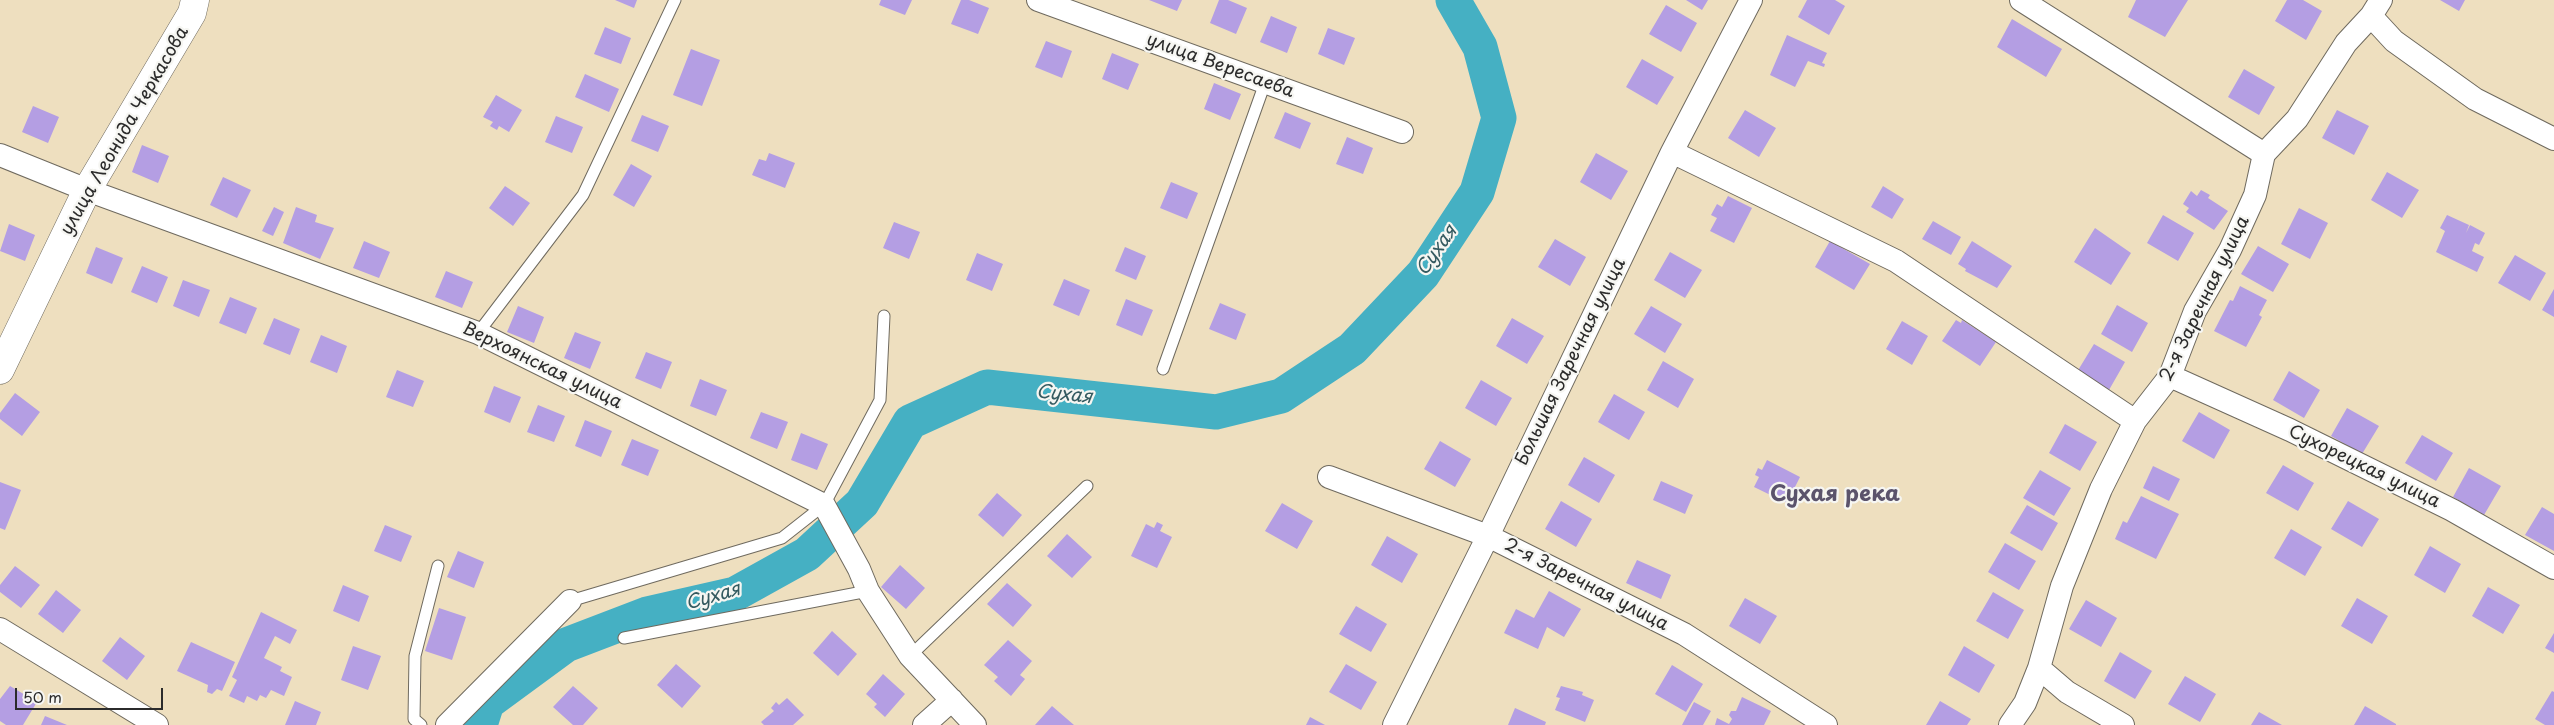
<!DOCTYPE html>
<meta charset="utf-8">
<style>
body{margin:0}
#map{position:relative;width:2554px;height:725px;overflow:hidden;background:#eedfbf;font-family:"Playpen Sans",sans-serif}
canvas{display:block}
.scale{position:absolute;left:15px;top:688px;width:148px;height:22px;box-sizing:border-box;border:2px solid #2b2b2b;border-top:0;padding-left:6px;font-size:15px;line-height:18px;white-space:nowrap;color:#2b2b2b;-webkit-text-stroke:4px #f6f6f2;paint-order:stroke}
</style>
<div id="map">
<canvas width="2554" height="725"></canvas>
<div class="scale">50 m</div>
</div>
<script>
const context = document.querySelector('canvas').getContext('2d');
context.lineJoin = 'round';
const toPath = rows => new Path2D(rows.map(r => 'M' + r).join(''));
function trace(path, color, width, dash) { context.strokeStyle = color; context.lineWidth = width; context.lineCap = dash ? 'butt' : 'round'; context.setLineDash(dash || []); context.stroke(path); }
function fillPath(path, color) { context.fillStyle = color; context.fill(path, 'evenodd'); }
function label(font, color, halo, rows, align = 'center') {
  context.font = font + ' "Playpen Sans",sans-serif'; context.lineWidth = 4.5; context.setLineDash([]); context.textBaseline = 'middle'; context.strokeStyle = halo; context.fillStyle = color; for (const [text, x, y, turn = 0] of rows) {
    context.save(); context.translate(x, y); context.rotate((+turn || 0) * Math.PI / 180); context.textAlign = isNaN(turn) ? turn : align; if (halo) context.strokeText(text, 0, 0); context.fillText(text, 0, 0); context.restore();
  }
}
const river = toPath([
 [480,725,487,703,566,645,647,614,735,594,807,554,862,503,910,422,987,387,1216,412,1281,396,1352,349,1423,274,1477,192,1499,118,1480,47,1453,0]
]);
const building = toPath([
 [615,0,637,0,634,8],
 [881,0,912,0,905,15,879,5],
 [961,0,969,0,989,8,978,34,951,24],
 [1149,0,1182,0,1177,11],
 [1219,0,1228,0,1247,8,1236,34,1210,23],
 [1686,0,1708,0,1702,10],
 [1807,0,1835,0,1845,6,1829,35,1798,17],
 [2136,0,2188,0,2165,37,2128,17],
 [2287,0,2303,0,2322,11,2306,40,2275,21],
 [2440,0,2465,0,2459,11],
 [1666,5,1697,23,1681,52,1649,34],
 [1271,16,1297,27,1287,53,1260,42],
 [2012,19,2062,49,2046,77,1997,47],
 [605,27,631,38,621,64,594,54],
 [1328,28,1355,38,1344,65,1318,54],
 [1787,35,1827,53,1822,63,1825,64,1824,67,1808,61,1795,87,1770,75],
 [1046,41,1072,51,1062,78,1035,67],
 [691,49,720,60,702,106,673,95],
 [1112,53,1139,64,1128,90,1102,79],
 [1642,59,1674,77,1657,105,1626,87],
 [2244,69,2275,87,2259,115,2228,97],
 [585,74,619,89,609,112,575,97],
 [1214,83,1241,94,1230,120,1204,109],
 [496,95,522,110,509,132,499,126,497,130,490,126,493,122,483,117],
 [33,106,59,117,48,143,22,132],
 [1745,110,1776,128,1759,157,1728,138],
 [2337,110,2369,126,2354,155,2322,138],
 [1285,112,1311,123,1300,149,1274,138],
 [642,115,669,126,658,152,631,141],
 [556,116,583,127,572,153,545,142],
 [1347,137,1373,148,1363,174,1336,164],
 [142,145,169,156,158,183,132,172],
 [769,153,795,163,785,188,752,175,759,159,766,161],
 [1596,153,1628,171,1611,200,1580,182],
 [631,164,652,176,634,207,613,195],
 [2387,172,2419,190,2402,218,2371,200],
 [223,177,251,190,237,218,210,205],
 [1171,182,1198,193,1187,219,1160,208],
 [505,186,530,203,513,226,489,208],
 [1883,186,1904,199,1892,219,1871,207],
 [2201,190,2210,195,2208,198,2228,211,2214,230,2186,212,2189,208,2183,204,2191,191,2197,196],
 [1728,196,1752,208,1734,243,1710,231,1717,218,1711,215,1717,204,1722,207],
 [274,207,284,212,273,236,262,231],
 [296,207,317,215,315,222,334,228,320,259,283,243],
 [2299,208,2328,223,2310,259,2281,244],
 [2163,215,2194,233,2178,261,2147,243],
 [2447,215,2469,225,2466,233,2470,225,2485,233,2479,245,2475,243,2472,251,2484,257,2477,272,2436,252,2445,231,2440,228],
 [1933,221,1961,237,1951,255,1922,239],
 [894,222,920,232,909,259,883,248],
 [9,224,35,235,25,261,0,251],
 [2095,228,2131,253,2111,285,2074,262],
 [1555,239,1586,257,1570,286,1538,267],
 [364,241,390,252,379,278,353,268],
 [1830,241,1870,264,1854,290,1815,267],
 [1972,241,2012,266,1997,288,1965,271,1966,269,1958,264],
 [2258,246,2289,264,2273,292,2241,274],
 [96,247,123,258,112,284,86,273],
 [1125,247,1146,256,1136,280,1115,271],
 [1670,252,1702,270,1685,298,1654,280],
 [977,253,1003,264,992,291,966,280],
 [2515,255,2546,273,2530,301,2498,283],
 [142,266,168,277,157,303,131,292],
 [446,271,473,282,462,308,435,297],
 [1064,279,1090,290,1079,316,1053,305],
 [183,280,210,290,199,317,173,306],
 [2240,286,2267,300,2259,315,2262,317,2246,347,2214,331,2230,300,2233,301],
 [2554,289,2554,317,2542,310],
 [230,297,257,308,246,334,219,323],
 [1126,299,1153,310,1142,336,1116,325],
 [1220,303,1246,314,1236,340,1209,329],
 [2117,305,2148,323,2132,352,2101,334],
 [518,306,544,317,534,343,507,332],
 [1651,306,1682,324,1665,353,1634,334],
 [274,318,300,329,290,355,263,344],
 [1512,318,1544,336,1527,364,1496,346],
 [1956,320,1961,323,1962,320,1996,342,1980,366,1942,341],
 [1902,321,1928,336,1912,365,1886,349],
 [575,332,601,342,590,369,564,358],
 [321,335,347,346,337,373,310,362],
 [2094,344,2125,362,2109,390,2077,372],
 [646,352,672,362,661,389,635,378],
 [1663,361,1694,379,1678,408,1647,390],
 [397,370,424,381,413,407,386,397],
 [2289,371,2320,390,2304,418,2273,400],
 [700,379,727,390,716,416,690,406],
 [1481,380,1512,398,1496,426,1465,408],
 [494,386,521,397,510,423,484,412],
 [15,393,40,412,22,436,0,419,0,413],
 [1614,394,1645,412,1629,440,1598,422],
 [538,405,565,416,554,442,527,432],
 [2347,408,2379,426,2362,454,2331,436],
 [761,412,788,422,777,449,750,438],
 [2199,412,2230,430,2214,459,2182,441],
 [585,420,612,431,601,457,575,446],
 [2065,424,2097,442,2080,471,2049,453],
 [801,433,828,444,817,470,791,460],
 [2422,435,2453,453,2436,481,2405,463],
 [632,439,659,450,648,476,621,465],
 [1440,441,1471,459,1455,487,1424,469],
 [1584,457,1615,475,1599,503,1568,485],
 [1767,460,1800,477,1787,503,1754,487,1759,477,1755,475,1758,468,1762,470],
 [2283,465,2314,483,2298,511,2266,493],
 [2153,466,2180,479,2169,501,2143,488],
 [2469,468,2501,486,2484,515,2453,497],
 [2040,470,2071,488,2054,516,2023,498],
 [1661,481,1693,495,1685,514,1653,500],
 [0,482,21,490,5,530,0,528],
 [997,493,1022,515,1003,537,978,515],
 [2141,496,2179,514,2156,559,2115,539,2123,521,2127,523],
 [1561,501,1592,519,1576,547,1545,529],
 [2348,501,2379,519,2362,547,2331,529],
 [1282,503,1313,521,1297,549,1265,531],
 [2027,505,2058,523,2042,551,2010,533],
 [2542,507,2554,514,2554,551,2525,535],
 [1157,522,1163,525,1160,531,1172,537,1157,568,1131,556,1146,524,1154,528],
 [385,525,412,536,401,562,374,551],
 [2291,529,2322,547,2305,576,2274,558],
 [1067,534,1092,557,1072,578,1047,556],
 [1387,536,1418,554,1402,583,1371,565],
 [2005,543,2036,561,2019,590,1988,572],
 [2430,546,2461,564,2445,593,2414,575],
 [458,551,484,562,474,588,447,577],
 [1637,560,1671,575,1661,599,1626,583],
 [900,565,925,588,906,609,881,587],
 [15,566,40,585,21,608,0,592,0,585],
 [1007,583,1032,605,1013,627,987,604],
 [343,585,369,596,359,622,333,611],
 [2488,587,2520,605,2503,634,2472,616],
 [56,590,81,610,63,633,38,614],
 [1549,591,1581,609,1564,637,1547,627,1538,649,1504,633,1516,609,1534,618],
 [1993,592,2024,610,2008,639,1976,621],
 [1745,598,1777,616,1760,644,1729,626],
 [2357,598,2388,616,2372,644,2341,626],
 [2086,600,2117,618,2101,647,2069,629],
 [1356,606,1387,624,1371,652,1339,634],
 [439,608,466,617,452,660,425,651],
 [261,612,297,630,290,644,275,636,264,658,282,667,280,671,292,677,284,696,271,690,266,698,260,695,257,701,247,696,244,703,229,696,237,680,232,677],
 [832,631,857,654,838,676,813,653],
 [2554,633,2554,653,2545,648],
 [120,637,145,656,127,680,102,661],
 [1008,640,1032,661,1020,675,1025,679,1011,696,994,681,998,677,984,665],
 [191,642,235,662,222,691,217,689,212,694,207,692,208,685,177,671],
 [353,646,381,656,368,690,341,680],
 [1964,646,1995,665,1979,693,1948,675],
 [2120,652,2152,671,2135,699,2104,681],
 [676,664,701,686,682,708,657,685],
 [1346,664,1377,682,1361,710,1329,692],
 [1672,665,1703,684,1686,712,1655,694],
 [883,674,905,694,885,717,874,707,877,704,866,694],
 [2185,676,2216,694,2200,722,2168,704],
 [10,686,37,702,23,725,6,725,0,721,0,699],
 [573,686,598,708,583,725,573,725,553,707],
 [1561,686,1583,692,1582,695,1594,700,1585,722,1555,710,1560,698,1556,697],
 [2552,691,2554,692,2554,725,2545,725,2535,719],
 [1742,697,1771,711,1764,725,1715,725,1717,718,1729,724,1732,719,1729,715,1731,711,1736,711],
 [787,698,804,715,793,725,764,725,761,722,774,711,771,708,776,702,779,705],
 [295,701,321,712,316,725,285,725],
 [1940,701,1971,719,1967,725,1926,725],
 [1694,702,1711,711,1703,725,1682,725],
 [1052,706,1074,725,1035,725],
 [2365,706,2396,724,2396,725,2354,725],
 [1515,708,1546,722,1545,725,1508,725],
 [2259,712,2282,725,2251,725],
 [45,716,67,725,41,725],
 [1310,717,1325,725,1306,725]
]);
const service = toPath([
 [478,333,583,195,675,0],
 [1163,369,1265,83],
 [570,601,782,538,824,505,880,400,884,316],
 [624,638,868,591],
 [910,656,1087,486],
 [421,725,414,719,415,656,438,566]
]);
const minor = toPath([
 [1038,0,1402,132],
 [2021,0,2264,154],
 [2371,16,2394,41,2475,99,2554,139],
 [1672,152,1896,261,2135,421],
 [0,155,87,190,478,333,824,505,859,569,868,591,910,656,975,725],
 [2170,376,2290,430,2452,510,2554,568],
 [1329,477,1488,536,1684,634,1826,725],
 [0,629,157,725],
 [2039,668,2067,692,2123,725],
 [447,725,570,601],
 [924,725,952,700],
 [1394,725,1488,536,1672,152,1751,0],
 [2010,725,2025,703,2039,668,2062,586,2101,489,2135,421,2170,376,2195,311,2230,250,2255,195,2264,154,2297,119,2346,43,2371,16,2381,0]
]);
const tertiary = toPath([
 [0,370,87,190,192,13,195,0]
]);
const streetNames = [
 ["улица Вересаева",1220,66,20],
 ["улица Леонида Черкасова",125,131,-60],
 ["2-я Заречная улица",2205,299,-64],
 ["Большая Заречная улица",1571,362,-64],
 ["Верхоянская улица",542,366,26],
 ["Сухорецкая улица",2364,467,26],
 ["2-я Заречная улица",1586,585,27]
];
const waterNames = [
 ["Сухая",1437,251,-55],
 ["Сухая",1064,395,6],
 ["Сухая",713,597,-16]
];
const districtNames = [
 ["Сухая река",1835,495]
];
trace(river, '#45b0c3', 35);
fillPath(building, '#b49ee3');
trace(service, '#6f6a5f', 13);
trace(minor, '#6f6a5f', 24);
trace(tertiary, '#6f6a5f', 29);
trace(service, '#fff', 11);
trace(minor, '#fff', 22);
trace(tertiary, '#fff', 28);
label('18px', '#2b2b2b', '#f6f6f2', streetNames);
label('italic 19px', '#345a60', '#f6f6f2', waterNames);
label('bold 22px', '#5b536b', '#f6f6f2', districtNames);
</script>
